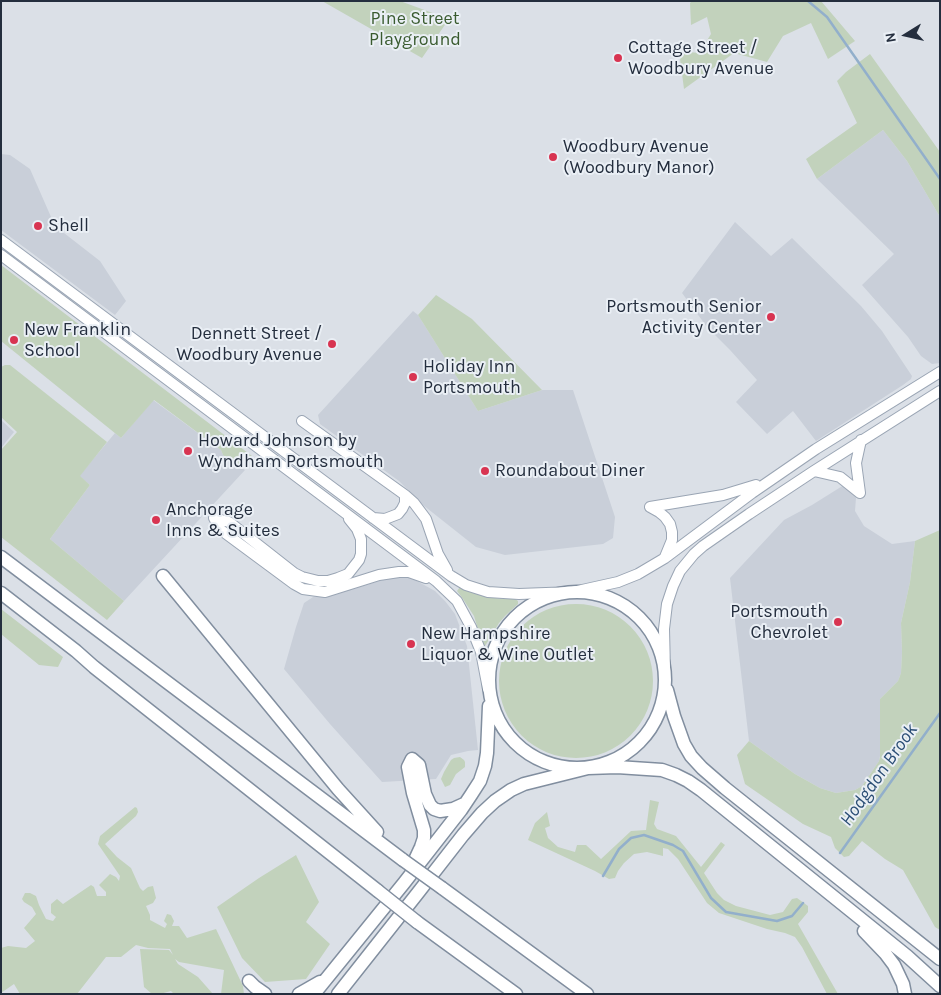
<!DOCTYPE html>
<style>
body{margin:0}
#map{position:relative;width:941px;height:995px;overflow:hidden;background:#dbe0e7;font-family:Karla,sans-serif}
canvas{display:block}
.frame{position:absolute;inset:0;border:2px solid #242e3e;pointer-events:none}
.north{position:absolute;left:881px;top:10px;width:50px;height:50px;-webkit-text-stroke:4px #eaeff5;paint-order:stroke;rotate:260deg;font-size:14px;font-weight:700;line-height:20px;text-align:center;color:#242e3e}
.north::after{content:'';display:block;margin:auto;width:18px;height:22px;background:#242e3e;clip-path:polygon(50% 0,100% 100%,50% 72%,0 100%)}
</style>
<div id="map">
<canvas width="941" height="995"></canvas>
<div class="frame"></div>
<div class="north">N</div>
</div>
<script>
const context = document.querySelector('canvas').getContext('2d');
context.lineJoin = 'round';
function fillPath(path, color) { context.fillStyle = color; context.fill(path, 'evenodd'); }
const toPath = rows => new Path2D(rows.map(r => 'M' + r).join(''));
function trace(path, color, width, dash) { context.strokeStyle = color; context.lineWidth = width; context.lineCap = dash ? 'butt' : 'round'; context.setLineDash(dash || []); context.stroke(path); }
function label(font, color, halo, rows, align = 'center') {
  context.font = font + ' Karla,sans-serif'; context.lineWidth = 4; context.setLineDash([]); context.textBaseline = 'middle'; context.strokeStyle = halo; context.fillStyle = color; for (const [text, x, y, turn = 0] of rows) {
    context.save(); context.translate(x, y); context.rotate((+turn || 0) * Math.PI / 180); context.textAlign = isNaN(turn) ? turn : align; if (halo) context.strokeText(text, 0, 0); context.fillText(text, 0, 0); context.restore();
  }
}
const built = toPath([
 [883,130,907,161,940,217,940,363,932,364,921,356,908,337,862,285,894,254,817,179],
 [1,154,10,155,30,169,55,226,100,261,126,301,115,315,1,230],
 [735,222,771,256,792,238,861,306,882,331,912,376,911,379,903,385,816,441,793,411,767,434,736,402,757,380,730,350,707,327,682,293],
 [413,311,418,315,478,411,542,390,573,390,615,517,613,538,603,544,505,555,476,547,423,505,399,481,320,424,318,415],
 [153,400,221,450,223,455,245,470,124,601,50,539,90,485,79,476,115,433,121,438],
 [1,420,14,432,1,448],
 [844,485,853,492,856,498,855,511,864,526,892,544,915,541,910,582,901,623,902,652,901,673,898,681,880,699,880,756,879,761,862,786,855,790,836,793,820,788,795,774,749,741,730,578,784,520,812,505],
 [406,575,435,591,445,601,455,614,467,646,478,750,468,751,451,755,436,779,382,782,330,724,284,669,296,627,304,603,313,597,350,590,383,580]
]);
const green = toPath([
 [322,1,400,1,449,19,422,58],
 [692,1,821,1,855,41,828,59,811,23,783,36,767,62,734,53,684,89,679,51,699,53,711,34,707,17,691,25,690,3],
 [870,54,940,152,940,217,907,161,883,130,817,179,806,159,857,123,837,81,846,72],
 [1,265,252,456,241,468,223,455,221,450,154,400,121,438,1,341],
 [436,295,472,319,542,390,478,411,418,315],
 [5,365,10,365,107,442,80,476,90,485,50,539,124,601,107,620,1,537,1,450,17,432,1,417,1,367],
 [940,530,940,930,935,927,903,870,885,859,862,841,849,856,844,857,835,848,831,837,803,824,745,784,737,755,749,741,795,774,820,788,836,793,855,790,862,786,879,761,880,757,880,699,898,681,901,673,902,652,901,623,910,582,915,541],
 [460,587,485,597,504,599,514,598,518,601,518,604,505,616,499,623,485,646,482,644,477,626,474,616,463,599,457,591],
 '499 681a77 77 0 1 1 154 0a77 77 0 1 1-154 0Z',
 [1,609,63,657,58,667,39,665,1,634],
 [460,757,464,760,465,762,465,767,456,774,450,785,445,787,441,779,444,772,451,760,454,758],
 [650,800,659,802,654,824,657,829,676,836,701,867,721,842,725,845,704,873,717,893,724,900,736,906,770,915,783,912,792,899,797,898,808,906,808,912,798,924,838,994,827,994,802,947,795,937,785,933,767,929,719,913,707,903,678,859,668,849,663,848,663,856,647,852,634,854,624,863,618,871,615,878,609,879,595,871,528,840,535,823,547,812,550,826,545,828,548,838,558,847,575,852,577,845,586,845,601,859,631,831,646,830],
 [135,807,137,808,138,812,136,816,105,844,117,857,131,868,140,888,143,891,148,887,153,886,156,898,153,903,146,906,150,915,150,920,165,928,167,924,164,921,167,914,171,915,174,921,172,926,179,926,187,938,216,929,243,986,244,994,221,994,224,970,179,962,175,959,178,964,198,977,213,994,174,994,171,991,160,994,152,994,144,987,140,949,169,950,173,955,170,949,148,948,136,945,121,957,106,957,77,994,20,994,14,984,1,993,1,948,8,946,26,948,35,941,24,928,36,914,32,907,24,902,22,899,25,893,30,893,36,896,39,905,46,919,53,921,56,917,51,913,51,904,57,899,63,904,91,885,94,887,97,896,106,896,106,892,99,885,110,874,116,877,119,881,120,876,98,844,100,836],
 [296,855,319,902,306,922,330,944,306,979,265,982,242,958,217,907,259,878]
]);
const stream = toPath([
 [808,1,827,17,940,179],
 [840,853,940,713],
 [603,876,619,849,631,838,644,835,673,845,683,851,711,898,726,912,777,921,792,916,803,903]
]);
const major = toPath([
 [1,240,451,576,466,585,488,592,519,594,573,592,618,582,638,574,665,558,752,493,816,449,940,372],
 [1,255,436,581,457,601,471,627,481,652,488,689],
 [302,421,405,495,414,503,426,519,438,554,447,570],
 [814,471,840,477,860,493],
 [860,493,856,463,861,440],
 [650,507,723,495,756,485],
 [650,507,659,512,665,517,670,524,672,532,672,540,665,557],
 [214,518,221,530,294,584,303,589,325,592,379,575,399,572,409,572,426,578],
 [214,518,229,522,294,573,302,577,318,581,328,581,338,578,348,574,359,560,361,554,361,539,357,529,349,519],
 [373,518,385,519,398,514,402,509,405,503,405,495],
 [665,670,664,629,667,604,673,586,680,571,694,554,703,546,749,514,814,471,940,391]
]);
const highway = toPath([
 [1,557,403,860],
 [163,576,338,789,377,832],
 '489 680a88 88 0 1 1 176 0a88 88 0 1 1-176 0Z',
 [1,593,76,651,94,667,378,891],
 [667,690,674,716,684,744,691,756,702,768,725,788,940,959],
 [414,862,421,847,424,838,424,830,413,793,408,767,412,759,419,765,425,794,430,805,434,809,440,811,453,809,464,804],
 [442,888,587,994],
 [417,922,516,994],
 [864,931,885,953,894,965,903,984,905,994],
 [249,981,255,987,265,994],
 [299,994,320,982],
 [314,994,404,883,461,810,471,795,480,781,485,766,487,753,489,706],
 [338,994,417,894,463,835,482,813,495,801,511,790,524,784,588,768,617,767,662,770,676,775,688,781,701,790,907,956,940,986]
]);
const highwayBridge = toPath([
 [403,860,442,888],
 [378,891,417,922]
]);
const markers = [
 [618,58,5,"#d83451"],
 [553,157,5,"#d83451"],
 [38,226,5,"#d83451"],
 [771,317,5,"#d83451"],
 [14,340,5,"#d83451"],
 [332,344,5,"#d83451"],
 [413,377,5,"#d83451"],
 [188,451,5,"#d83451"],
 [485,471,5,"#d83451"],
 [156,520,5,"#d83451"],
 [838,622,5,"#d83451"],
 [411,644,5,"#d83451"]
];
const parkNames = [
 ["Pine Street",415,19],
 ["Playground",415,40]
];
const poiNames = [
 ["Cottage Street /",628,48],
 ["Woodbury Avenue",628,69],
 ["Woodbury Avenue",563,147],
 ["(Woodbury Manor)",563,168],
 ["Shell",48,226],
 ["Portsmouth Senior",761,307,"right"],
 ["Activity Center",761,328,"right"],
 ["New Franklin",24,330],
 ["School",24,351],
 ["Dennett Street /",322,334,"right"],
 ["Woodbury Avenue",322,355,"right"],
 ["Holiday Inn",423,367],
 ["Portsmouth",423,388],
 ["Howard Johnson by",198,441],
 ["Wyndham Portsmouth",198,462],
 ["Roundabout Diner",495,471],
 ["Anchorage",166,510],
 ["Inns & Suites",166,531],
 ["Portsmouth",828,612,"right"],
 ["Chevrolet",828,633,"right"],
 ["New Hampshire",421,634],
 ["Liquor & Wine Outlet",421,655]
];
const waterNames = [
 ["Hodgdon Brook",879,775,-55]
];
fillPath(built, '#c9cfd9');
fillPath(green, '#c2d2bc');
trace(stream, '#92afcb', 2.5);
trace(major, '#9aa5b4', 12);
trace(highway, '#818e9f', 15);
trace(major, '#fff', 10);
trace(highway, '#fff', 12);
trace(highwayBridge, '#818e9f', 15, []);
trace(highwayBridge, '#fff', 12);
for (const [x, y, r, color] of markers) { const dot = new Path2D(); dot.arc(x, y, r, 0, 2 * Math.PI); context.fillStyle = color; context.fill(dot); trace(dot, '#eaeff5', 2); }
label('18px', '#3a5b30', '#eaeff5', parkNames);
label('18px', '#242e3e', '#eaeff5', poiNames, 'left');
label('italic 19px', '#2b4e75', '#eaeff5', waterNames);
</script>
